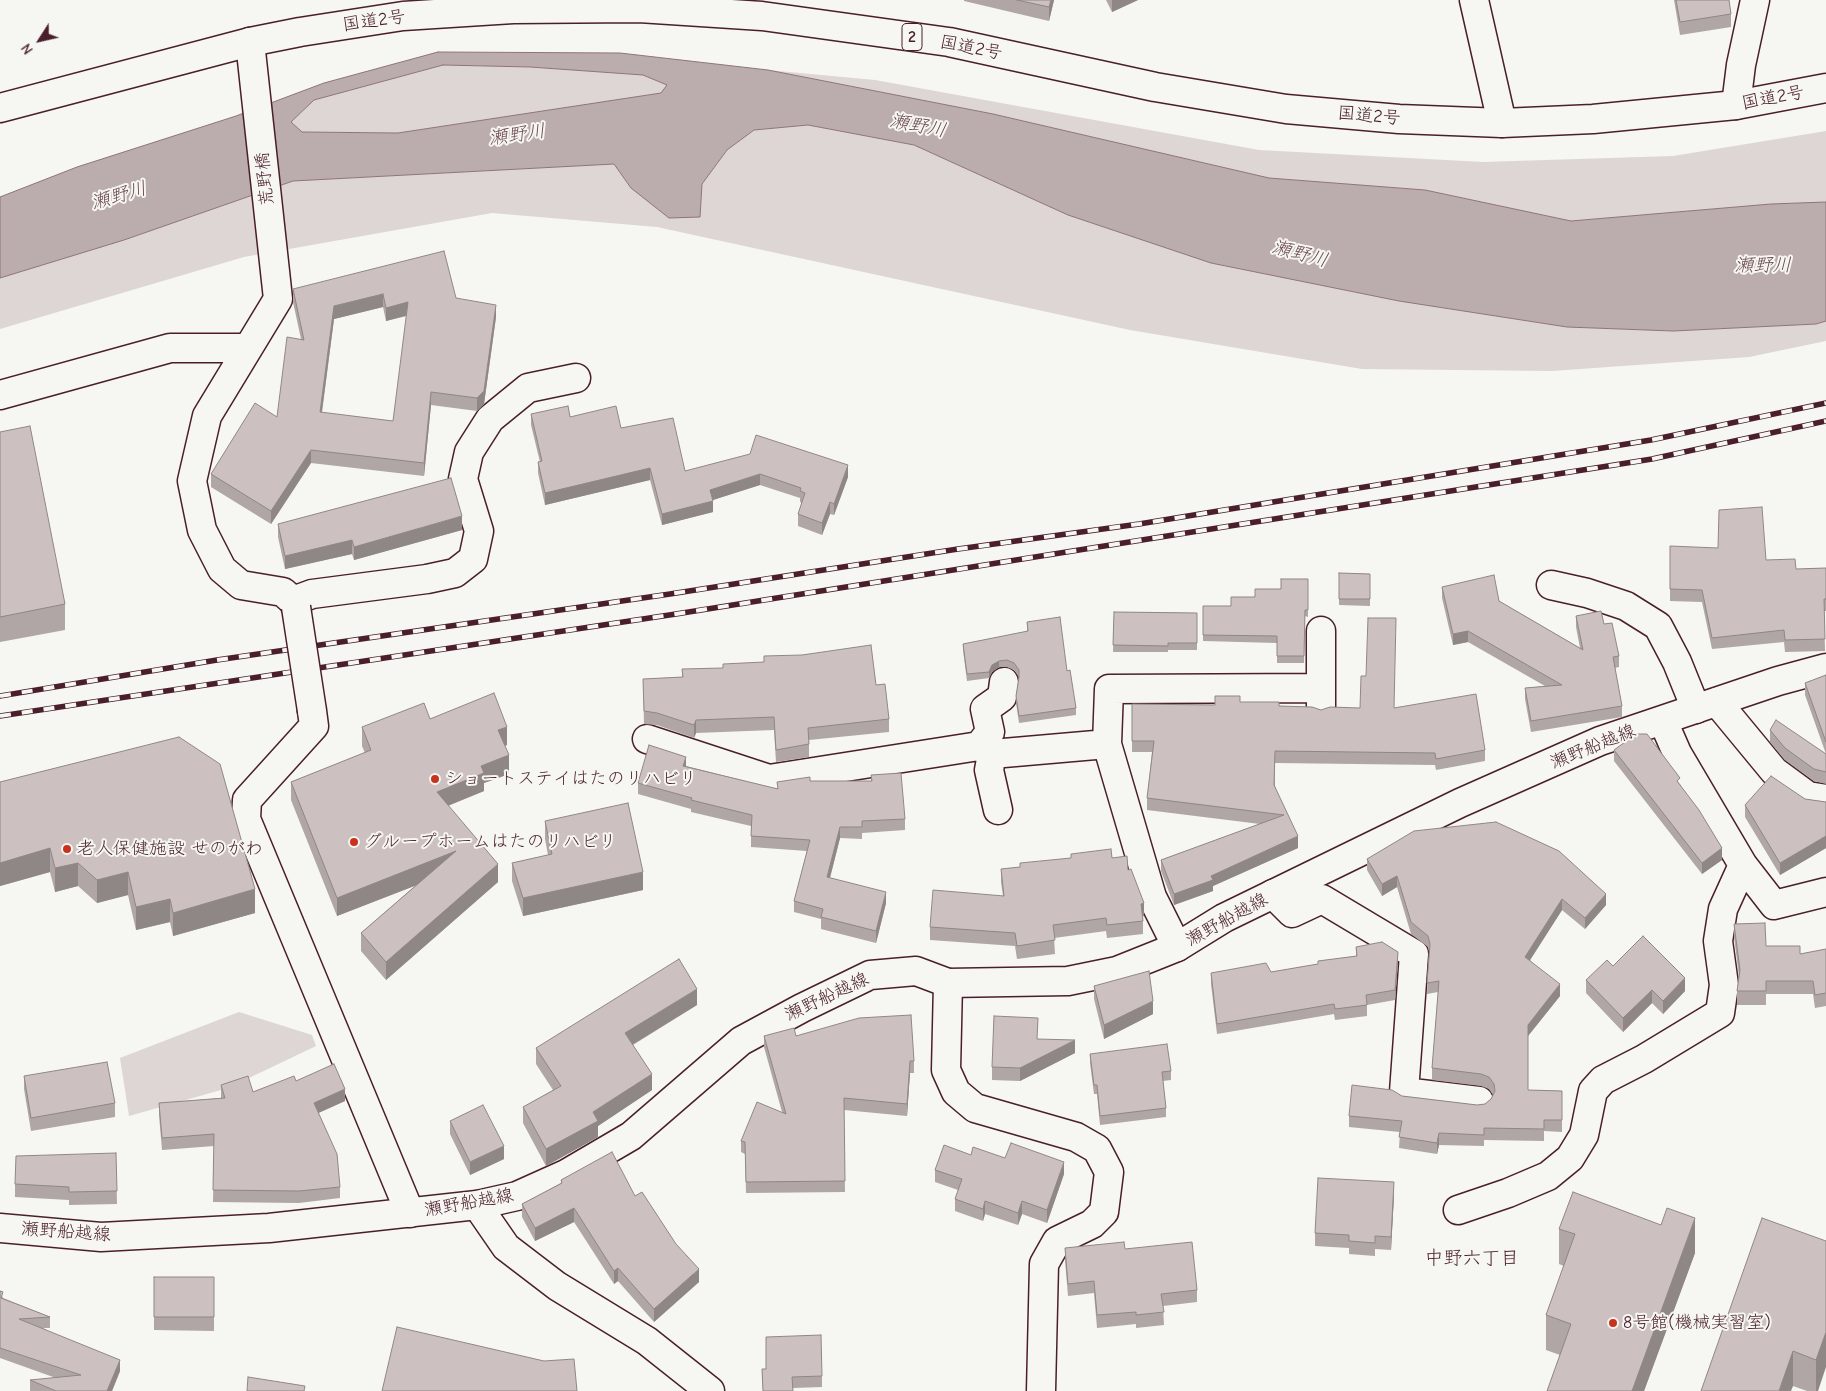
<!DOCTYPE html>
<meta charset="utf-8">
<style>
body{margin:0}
#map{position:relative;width:1826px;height:1391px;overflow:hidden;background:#f6f6f2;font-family:"Comic Neue",sans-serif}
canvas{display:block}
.north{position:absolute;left:15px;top:15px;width:50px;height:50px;-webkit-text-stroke:4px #f6f6f2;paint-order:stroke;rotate:235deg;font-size:14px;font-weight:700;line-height:20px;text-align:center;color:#4a1f2b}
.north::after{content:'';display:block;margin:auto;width:18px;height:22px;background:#4a1f2b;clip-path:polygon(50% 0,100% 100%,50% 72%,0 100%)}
</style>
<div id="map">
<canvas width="1826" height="1391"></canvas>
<div class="north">N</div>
</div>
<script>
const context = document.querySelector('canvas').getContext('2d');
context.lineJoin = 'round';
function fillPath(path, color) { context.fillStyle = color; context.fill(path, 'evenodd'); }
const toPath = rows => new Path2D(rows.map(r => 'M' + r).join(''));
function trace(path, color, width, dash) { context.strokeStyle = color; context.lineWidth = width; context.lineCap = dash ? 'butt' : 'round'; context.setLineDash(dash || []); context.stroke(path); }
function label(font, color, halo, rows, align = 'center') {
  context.font = font + ' "Comic Neue","Klee One",sans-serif'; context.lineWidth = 4; context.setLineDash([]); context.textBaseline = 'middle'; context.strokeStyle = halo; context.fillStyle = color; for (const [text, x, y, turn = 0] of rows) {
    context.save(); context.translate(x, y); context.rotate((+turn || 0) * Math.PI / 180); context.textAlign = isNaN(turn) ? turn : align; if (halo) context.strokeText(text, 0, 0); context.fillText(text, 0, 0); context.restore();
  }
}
const green = toPath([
 [443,65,530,67,643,75,668,85,661,93,398,133,302,132,291,122,314,100],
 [768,70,875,80,1259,150,1483,162,1673,156,1826,131,1826,202,1771,204,1571,221,1425,190,1269,178,993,114],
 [808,125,914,145,1068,215,1211,263,1399,301,1567,327,1673,331,1816,324,1826,321,1826,341,1749,357,1552,371,1362,369,1130,330,657,227,492,213,244,257,0,329,0,278,124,240,293,181,614,164,631,188,700,217,702,184,727,150,754,130],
 [239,1012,312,1035,316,1046,228,1088,129,1116,120,1058]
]);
const water = toPath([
 [438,52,620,53,768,70,993,114,1269,178,1425,190,1571,221,1771,204,1826,202,1826,321,1816,324,1673,331,1567,327,1399,301,1211,263,1068,215,914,145,808,125,754,130,727,150,702,184,700,217,669,218,631,188,614,164,293,181,124,240,0,278,0,197,77,167,236,116,324,83,438,52],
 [443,65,530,67,643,75,667,85,661,93,398,133,302,132,291,122,314,100,443,65]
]);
const minor = toPath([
 [1474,0,1502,123],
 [250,42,278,299,207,416,192,481,202,530,222,569,241,585,283,592,293,601,296,607],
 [1736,105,1741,65,1755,0],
 [0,395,170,348,248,348],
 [1551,585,1587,593,1626,606,1658,626,1677,662,1696,709],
 [293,601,312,594,427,579,455,573,473,559,479,531,463,479,469,452,490,419,528,388,576,378],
 [1717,702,1774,771,1808,796,1826,799],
 [1321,706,1321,631],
 [312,711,314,726,247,800,246,819,410,1213],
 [647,739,769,779,979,746,992,754,1107,744],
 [979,746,990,732,985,709,1002,697,1004,682],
 [992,754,989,770,998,810],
 [1743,865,1774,905,1826,892],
 [1273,894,1292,913,1322,899,1414,954,1404,1092,1479,1101],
 [1177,947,1152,897,1107,744,1109,689,1321,688],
 [948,983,946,1070,956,1092,975,1108,1076,1137,1097,1149,1109,1172,1104,1212,1092,1224,1057,1241,1044,1264,1041,1391],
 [477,1205,506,1247,557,1286,647,1341,710,1391],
 [1458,1210,1508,1193,1548,1176,1570,1158,1584,1135,1593,1091,1603,1080,1644,1059,1720,1013,1724,985,1718,941,1723,909,1743,865,1677,753,1663,721]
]);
const secondary = toPath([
 [0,1228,101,1237,269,1228,477,1205,517,1196,566,1174,631,1136,741,1041,802,1008,870,975,916,971,948,983,1068,981,1117,971,1177,947,1224,918,1460,803,1600,741,1778,681,1826,668]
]);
const trunk = toPath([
 [0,108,250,42,300,32,403,16,513,9,639,8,762,16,949,42,1155,87,1286,109,1399,119,1502,123,1593,119,1736,105,1826,88]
]);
const rail = toPath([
 [0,696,217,660,670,594,958,549,1139,524,1651,440,1826,403],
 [0,716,676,614,1652,459,1826,421]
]);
const minorBridge = toPath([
 [296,607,312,711]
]);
const wall = toPath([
 [964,0,1054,0,1049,21,964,1],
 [1106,0,1138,0,1112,12],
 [1674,0,1729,0,1731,14,1731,27,1680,35],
 [293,289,456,298,496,317,484,404,477,411,431,405,424,476,311,463,271,524,211,487,211,474,277,417,301,339,293,302],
 [383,307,386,321,407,316,393,421,322,413,334,319],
 [531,414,570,417,621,428,685,471,848,477,834,515,830,514,822,535,798,526,798,514,802,503,800,502,800,498,760,485,712,500,713,512,662,525,650,480,545,505,538,473,538,462,540,462,531,425],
 [0,432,65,604,65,630,0,642],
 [278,524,462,530,354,560,352,554,285,569,278,537],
 [1670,546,1766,560,1796,569,1826,568,1826,611,1824,611,1825,651,1785,652,1784,642,1712,649,1702,602,1670,601],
 [1339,573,1370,574,1370,606,1339,605],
 [1308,579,1308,617,1305,616,1304,663,1277,663,1277,643,1203,641,1203,606,1231,606],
 [1442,587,1499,601,1580,648,1576,627,1576,616,1604,624,1619,656,1619,667,1615,668,1622,706,1622,717,1531,732,1525,699,1525,688,1545,686,1468,642,1453,645,1442,598],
 [1114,612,1197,613,1197,650,1168,650,1168,652,1113,652],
 [1027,622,1067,671,1076,708,1076,715,1019,723,1016,703,1016,696,1019,680,1019,677,1014,670,1007,667,999,667,992,672,989,678,967,681,963,650,963,644,1027,632],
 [682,669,876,685,889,719,889,732,809,740,809,757,776,762,774,730,696,733,694,738,657,725,644,724,643,679,682,677],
 [1826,675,1826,784,1814,781,1785,760,1770,742,1770,730,1826,754,1805,695,1805,683],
 [1366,676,1394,708,1485,750,1485,761,1436,770,1435,765,1275,763,1275,786,1298,848,1213,886,1213,891,1174,905,1161,871,1161,860,1260,824,1147,810,1147,798,1152,752,1132,752,1132,704,1215,705,1240,702,1321,710,1360,708],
 [430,719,507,745,505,746,509,774,484,783,484,791,448,806,498,882,386,980,361,951,361,933,416,885,337,916,291,800,291,782,365,753,362,746,362,727],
 [1614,750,1680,784,1722,860,1702,874,1614,761],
 [686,766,777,789,810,781,871,781,871,775,905,819,905,830,862,833,862,839,840,838,830,878,886,903,876,943,821,929,821,919,794,912,794,901,807,851,751,847,751,826,691,812,691,809,638,794,638,783],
 [0,782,255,913,173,936,170,922,136,930,128,895,97,903,78,886,55,892,50,872,0,886],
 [1805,799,1826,802,1826,848,1780,875,1745,817,1745,805],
 [545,821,643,890,523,916,512,881,512,863,548,855,545,839],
 [1071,854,1112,858,1128,870,1144,916,1143,916,1143,934,1107,938,1106,931,1054,938,1055,954,1017,959,1015,946,930,940,930,927,1003,896,1001,882,1001,869,1020,867,1071,858],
 [1367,859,1606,905,1585,929,1562,910,1530,960,1560,996,1528,1036,1528,1090,1562,1091,1562,1132,1544,1131,1544,1141,1484,1140,1484,1146,1439,1145,1437,1154,1399,1148,1400,1132,1349,1127,1349,1116,1402,1096,1477,1105,1485,1104,1491,1099,1493,1095,1489,1089,1481,1086,1432,1080,1432,1068,1438,992,1427,994,1429,952,1428,947,1411,934,1397,887,1382,896,1367,870],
 [1734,924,1766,946,1800,954,1826,949,1826,1006,1815,1008,1813,994,1766,994,1766,1005,1737,1005,1737,991,1739,976,1734,937],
 [1356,947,1398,962,1395,1000,1367,1005,1367,1016,1335,1020,1334,1014,1217,1034,1211,984,1211,973,1271,972,1318,964,1318,961,1356,956],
 [1613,966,1685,991,1663,1014,1652,1003,1623,1032,1586,993,1586,980],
 [1094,986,1153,1014,1104,1039,1094,999],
 [697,1005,633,1045,652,1090,598,1126,598,1137,546,1166,523,1123,523,1107,553,1090,536,1064,536,1048],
 [764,1036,796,1036,914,1061,914,1073,910,1073,907,1116,844,1110,845,1192,746,1193,745,1154,741,1152,741,1141,782,1112,764,1047],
 [1038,1039,1075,1053,1020,1081,992,1080,992,1067],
 [1090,1054,1171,1071,1171,1080,1163,1081,1166,1108,1166,1117,1100,1125,1097,1094,1094,1094,1090,1063],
 [24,1076,115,1103,115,1117,31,1131,24,1089],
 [296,1081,345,1101,318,1113,340,1187,340,1198,299,1203,213,1202,214,1146,162,1150,159,1115,159,1103,221,1098,221,1085,253,1092],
 [450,1121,504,1159,470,1175,450,1134],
 [116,1153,117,1204,69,1205,69,1200,15,1197,15,1184],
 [971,1155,1005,1158,1064,1174,1047,1223,1022,1214,1018,1225,985,1214,983,1221,955,1211,955,1199,958,1190,935,1182,935,1170],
 [561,1180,635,1196,699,1282,654,1322,618,1281,614,1284,574,1222,535,1241,522,1217,522,1204,561,1183],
 [1394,1195,1391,1250,1375,1249,1375,1256,1349,1254,1349,1248,1315,1246,1315,1233],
 [1559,1229,1695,1253,1644,1391,1547,1391,1560,1355,1546,1350,1546,1315,1564,1266,1559,1264],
 [1826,1241,1818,1391,1807,1391,1793,1386,1701,1391],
 [1065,1248,1125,1249,1197,1290,1197,1302,1163,1306,1164,1325,1136,1328,1136,1324,1097,1328,1094,1293,1068,1296,1065,1260],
 [154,1277,214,1277,214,1331,154,1330],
 [0,1291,3,1298,50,1317,50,1328,43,1328,120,1371,112,1391,30,1391,30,1380,56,1378,0,1358],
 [762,1369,822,1376,822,1387,793,1388,793,1391,763,1391]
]);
const shadedWall = toPath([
 [1051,0,1054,0,1049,21,1049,7],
 [1112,0,1138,0,1112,12],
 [383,294,383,307,334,319,320,425,320,412,334,306],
 [408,302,408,315,386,321,386,308],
 [496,305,496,317,484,404,477,411,477,398],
 [431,392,431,405,424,476,424,463],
 [311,450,311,463,271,524,271,511],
 [848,465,848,477,834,515,834,504],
 [650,468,650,480,545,505,545,493],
 [760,474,760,485,710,501,710,490],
 [713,501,713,512,662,525,662,514],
 [830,502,830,514,822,535,822,523],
 [462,516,462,530,354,560,354,547],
 [352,540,352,554,285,569,285,556],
 [1468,631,1468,642,1453,645,1453,634],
 [999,661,999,667,992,672,989,678,989,672,992,665],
 [696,720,696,733,694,738,694,725],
 [507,727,507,745,498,748,498,730],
 [509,755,509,774,484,783,484,791,437,810,437,792,481,766],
 [686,757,686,768,683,766],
 [840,827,840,838,827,889,827,877],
 [1298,836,1298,848,1213,886,1213,891,1174,905,1174,894,1211,876],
 [1826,836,1826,848,1780,875,1780,863],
 [50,848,50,872,0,886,0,863],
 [1722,848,1722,860,1702,874,1702,863],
 [456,851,456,870,337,916,337,898],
 [78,863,78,886,55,892,55,868],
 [498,864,498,882,386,980,386,962],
 [128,872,128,895,97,903,97,880],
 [643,872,643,890,523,916,523,898],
 [1397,876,1397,887,1382,896,1382,884],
 [255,889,255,913,173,936,173,913],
 [886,892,886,903,876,943,876,931],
 [1606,894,1606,905,1585,929,1585,918],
 [170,899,170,922,136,930,136,907],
 [1562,899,1562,910,1525,968,1525,957],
 [1144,903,1144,916,1141,917,1141,904],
 [1398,952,1398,962,1395,1000,1395,990],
 [1685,978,1685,991,1663,1014,1663,1001],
 [1560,984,1560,996,1528,1036,1528,1025],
 [697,989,697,1005,625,1049,625,1033],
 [1652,990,1652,1003,1623,1032,1623,1018],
 [1153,1001,1153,1014,1104,1039,1104,1025],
 [1075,1040,1075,1053,1020,1081,1020,1068],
 [910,1061,910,1073,907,1116,907,1104],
 [652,1074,652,1090,598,1126,598,1137,546,1166,546,1149,593,1112],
 [345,1089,345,1101,314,1115,314,1103],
 [1439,1133,1439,1145,1437,1154,1437,1143],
 [504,1146,504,1159,470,1175,470,1162],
 [1064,1162,1064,1174,1047,1223,1047,1210],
 [1394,1182,1394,1195,1391,1250,1391,1237],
 [985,1201,985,1214,983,1221,983,1209],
 [1022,1201,1022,1214,1018,1225,1018,1213],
 [574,1208,574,1222,535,1241,535,1228],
 [1695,1218,1695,1253,1644,1391,1632,1391],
 [618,1268,618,1281,614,1284,614,1271],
 [699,1269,699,1282,654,1322,654,1309],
 [1826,1332,1826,1367,1818,1391,1816,1391,1816,1360],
 [1793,1351,1793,1386,1791,1391,1779,1391],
 [120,1360,120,1371,112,1391,107,1391]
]);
const building = toPath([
 [1017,0,1051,0,1049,7,1017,0],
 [1676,0,1729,0,1731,14,1680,22,1676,0],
 [444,251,456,298,496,305,484,391,477,398,431,392,424,463,311,450,271,511,211,474,255,403,277,417,287,337,304,340,293,289,444,251],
 [383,294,386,308,408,302,393,421,320,412,334,306,383,294],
 [568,406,570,417,616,406,621,428,673,418,685,471,750,454,756,435,848,465,834,504,830,502,822,523,798,514,805,493,800,491,801,488,760,474,710,490,713,501,662,514,650,468,545,493,538,462,542,461,531,414,568,406],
 [30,426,65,604,0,617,0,432,30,426],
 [451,478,462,516,354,547,352,540,285,556,278,524,451,478],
 [1762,507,1766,560,1795,559,1796,569,1826,568,1826,599,1824,599,1825,639,1785,640,1784,630,1712,638,1702,590,1670,589,1670,546,1718,548,1719,510,1762,507],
 [1339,573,1370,574,1370,599,1339,599,1339,573],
 [1494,575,1499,601,1583,650,1576,616,1601,611,1604,624,1612,623,1619,656,1613,657,1622,706,1531,721,1525,688,1562,685,1468,631,1453,634,1442,587,1494,575],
 [1281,579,1308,579,1308,610,1305,610,1304,656,1277,656,1277,636,1203,635,1203,606,1231,606,1231,597,1255,597,1255,589,1281,589,1281,579],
 [1114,612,1197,613,1197,643,1168,643,1168,646,1113,645,1114,612],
 [1060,617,1067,671,1070,670,1076,708,1019,716,1016,696,1019,677,1019,670,1014,663,1007,660,999,661,992,665,989,672,967,674,963,644,1028,631,1027,622,1060,617],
 [1368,618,1396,618,1394,708,1476,694,1485,750,1436,759,1435,753,1275,751,1274,785,1298,836,1211,876,1213,880,1174,894,1161,860,1284,815,1147,798,1154,741,1132,741,1132,704,1215,705,1215,696,1240,696,1240,702,1279,702,1279,706,1312,707,1321,710,1330,707,1360,708,1361,676,1366,676,1368,618],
 [871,645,876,685,885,684,889,719,808,728,809,744,776,750,774,717,696,720,694,725,657,713,644,711,643,679,683,677,682,669,723,668,723,664,764,662,764,656,802,655,871,645],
 [1826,675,1826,742,1805,683,1826,675],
 [494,693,507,727,498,730,509,755,481,766,484,773,437,792,498,864,386,962,361,933,456,851,337,898,291,782,371,750,362,727,424,703,430,719,494,693],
 [1776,720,1826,754,1826,772,1814,769,1785,748,1770,730,1776,720],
 [1636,734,1647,734,1680,778,1677,781,1699,810,1722,848,1702,863,1614,750,1636,734],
 [179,737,220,764,255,889,173,913,170,899,136,907,128,872,97,880,78,863,55,868,50,848,0,863,0,782,179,737],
 [649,745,686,757,683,766,778,789,777,782,810,777,810,781,872,781,871,775,901,773,905,819,862,821,862,827,840,827,827,877,886,892,876,931,821,917,823,909,794,901,810,840,751,836,752,815,691,800,692,798,638,783,649,745],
 [1771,776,1805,799,1826,802,1826,836,1780,863,1745,805,1771,776],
 [628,803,643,872,523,898,512,863,552,854,545,821,628,803],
 [1496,822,1559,851,1606,894,1585,918,1562,899,1525,957,1560,984,1528,1025,1528,1090,1562,1091,1562,1120,1544,1120,1544,1129,1484,1128,1484,1135,1439,1133,1437,1143,1399,1137,1402,1121,1349,1116,1352,1085,1392,1090,1402,1096,1477,1105,1485,1104,1491,1099,1495,1091,1494,1084,1489,1077,1481,1074,1432,1068,1439,981,1427,983,1430,944,1428,936,1411,922,1397,876,1382,884,1367,859,1414,831,1496,822],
 [1111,849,1112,858,1127,856,1128,870,1131,869,1144,903,1141,904,1143,921,1107,925,1106,918,1053,925,1055,940,1017,946,1015,933,930,927,933,890,1004,896,1001,869,1020,867,1020,863,1071,858,1071,854,1111,849],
 [1765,923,1766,946,1800,946,1800,954,1826,949,1826,993,1815,995,1813,981,1766,981,1766,991,1737,991,1740,970,1734,924,1765,923],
 [1643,936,1685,978,1663,1001,1652,990,1623,1018,1586,980,1607,960,1613,966,1643,936],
 [1382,942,1398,952,1395,990,1366,995,1367,1005,1335,1009,1334,1004,1217,1024,1211,973,1266,963,1271,972,1318,964,1318,961,1357,956,1356,947,1382,942],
 [679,959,697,989,625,1033,652,1074,593,1112,598,1121,546,1149,523,1107,561,1086,536,1048,679,959],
 [1149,971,1153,1001,1104,1025,1094,986,1149,971],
 [911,1015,914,1061,910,1061,907,1104,844,1098,845,1181,746,1182,745,1142,741,1141,757,1102,786,1114,764,1036,794,1028,796,1036,859,1018,911,1015],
 [994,1016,1038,1018,1037,1039,1075,1040,1020,1068,992,1067,994,1016],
 [1167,1044,1171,1071,1162,1072,1166,1108,1100,1116,1097,1085,1094,1085,1090,1054,1167,1044],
 [107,1062,115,1103,31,1118,24,1076,107,1062],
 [334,1064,345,1089,314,1103,337,1154,340,1187,299,1191,213,1190,214,1134,162,1138,159,1103,225,1098,221,1085,248,1076,253,1092,294,1076,296,1081,334,1064],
 [483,1105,504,1146,470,1162,450,1121,483,1105],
 [1011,1143,1064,1162,1047,1210,1022,1201,1018,1213,985,1201,983,1209,955,1199,962,1179,935,1170,944,1145,971,1155,973,1147,1005,1158,1011,1143],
 [612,1152,635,1196,642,1192,676,1244,699,1269,654,1309,618,1268,614,1271,574,1208,535,1228,522,1204,562,1183,561,1180,612,1152],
 [116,1153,117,1191,69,1192,69,1187,15,1184,16,1156,116,1153],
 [1318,1178,1394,1182,1391,1237,1375,1236,1375,1243,1349,1241,1349,1235,1315,1233,1318,1178],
 [1573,1192,1661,1225,1667,1208,1695,1218,1632,1391,1547,1391,1571,1324,1546,1315,1575,1234,1559,1229,1573,1192],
 [1762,1218,1826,1241,1826,1332,1816,1360,1793,1351,1779,1391,1701,1391,1762,1218],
 [1124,1242,1125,1249,1192,1242,1197,1290,1161,1294,1164,1312,1136,1315,1136,1312,1097,1315,1094,1281,1068,1284,1065,1248,1124,1242],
 [154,1277,214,1277,214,1317,154,1317,154,1277],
 [0,1291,3,1292,1,1298,50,1317,19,1319,120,1360,107,1391,56,1391,30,1380,81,1375,0,1348,0,1291],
 [397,1327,544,1361,574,1359,577,1391,382,1391,397,1327],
 [821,1335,822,1376,792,1377,793,1391,763,1391,762,1369,766,1369,766,1337,821,1335],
 [248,1377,305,1386,304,1391,247,1391,248,1377]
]);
const markers = [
 [435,779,5,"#c8321e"],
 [354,842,5,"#c8321e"],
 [67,849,5,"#c8321e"],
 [1613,1323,5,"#c8321e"]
];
const shields = [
 [912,37,20]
];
const shieldNames = [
 ["2",912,37]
];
const streetNames = [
 ["国道2号",374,21,-8],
 ["国道2号",971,48,11],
 ["国道2号",1773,98,-11],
 ["国道2号",1369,116,5],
 ["荒野橋",265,179,-96],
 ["瀬野船越線",1593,747,-22],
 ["瀬野船越線",1227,920,-29],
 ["瀬野船越線",827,997,-25],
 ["瀬野船越線",469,1203,-10],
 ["瀬野船越線",66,1232,4]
];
const poiNames = [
 ["ショートステイはたのリハビリ",445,779],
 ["グループホームはたのリハビリ",364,842],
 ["老人保健施設 せのがわ",77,849],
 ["8号館(機械実習室)",1623,1323]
];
const waterNames = [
 ["瀬野川",918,126,11],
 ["瀬野川",517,135,-8],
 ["瀬野川",119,196,-16],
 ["瀬野川",1300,254,15],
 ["瀬野川",1763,266]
];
const neighbourhoodNames = [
 ["中野六丁目",1472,1259]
];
fillPath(green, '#ddd6d5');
fillPath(water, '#bbadae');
trace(water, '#8e747a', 1);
trace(minor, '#4a1f2b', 31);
trace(secondary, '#4a1f2b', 31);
trace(trunk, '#4a1f2b', 31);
trace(minor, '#f6f6f2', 28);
trace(secondary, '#f6f6f2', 28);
trace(trunk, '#f6f6f2', 28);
trace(rail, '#4a1f2b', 5.5);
trace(rail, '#f6f6f2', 4, [11]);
trace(minorBridge, '#4a1f2b', 31, []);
trace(minorBridge, '#f6f6f2', 28);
fillPath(wall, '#afa6a5');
fillPath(shadedWall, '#8f8786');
fillPath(building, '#ccc1c0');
trace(building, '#8f8786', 1);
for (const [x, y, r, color] of markers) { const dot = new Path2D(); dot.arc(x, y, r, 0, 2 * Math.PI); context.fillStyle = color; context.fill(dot); trace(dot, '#f6f6f2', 2); }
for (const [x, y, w] of shields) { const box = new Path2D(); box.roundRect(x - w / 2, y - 13.5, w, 27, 4); context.fillStyle = '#f6f6f2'; context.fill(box); trace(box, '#4a1f2b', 1); }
label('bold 16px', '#4a1f2b', null, shieldNames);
label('18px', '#4a1f2b', '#f6f6f2', streetNames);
label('18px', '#4a1f2b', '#f6f6f2', poiNames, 'left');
label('italic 19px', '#6c4a52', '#f6f6f2', waterNames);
label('19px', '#4a1f2b', '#f6f6f2', neighbourhoodNames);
</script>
